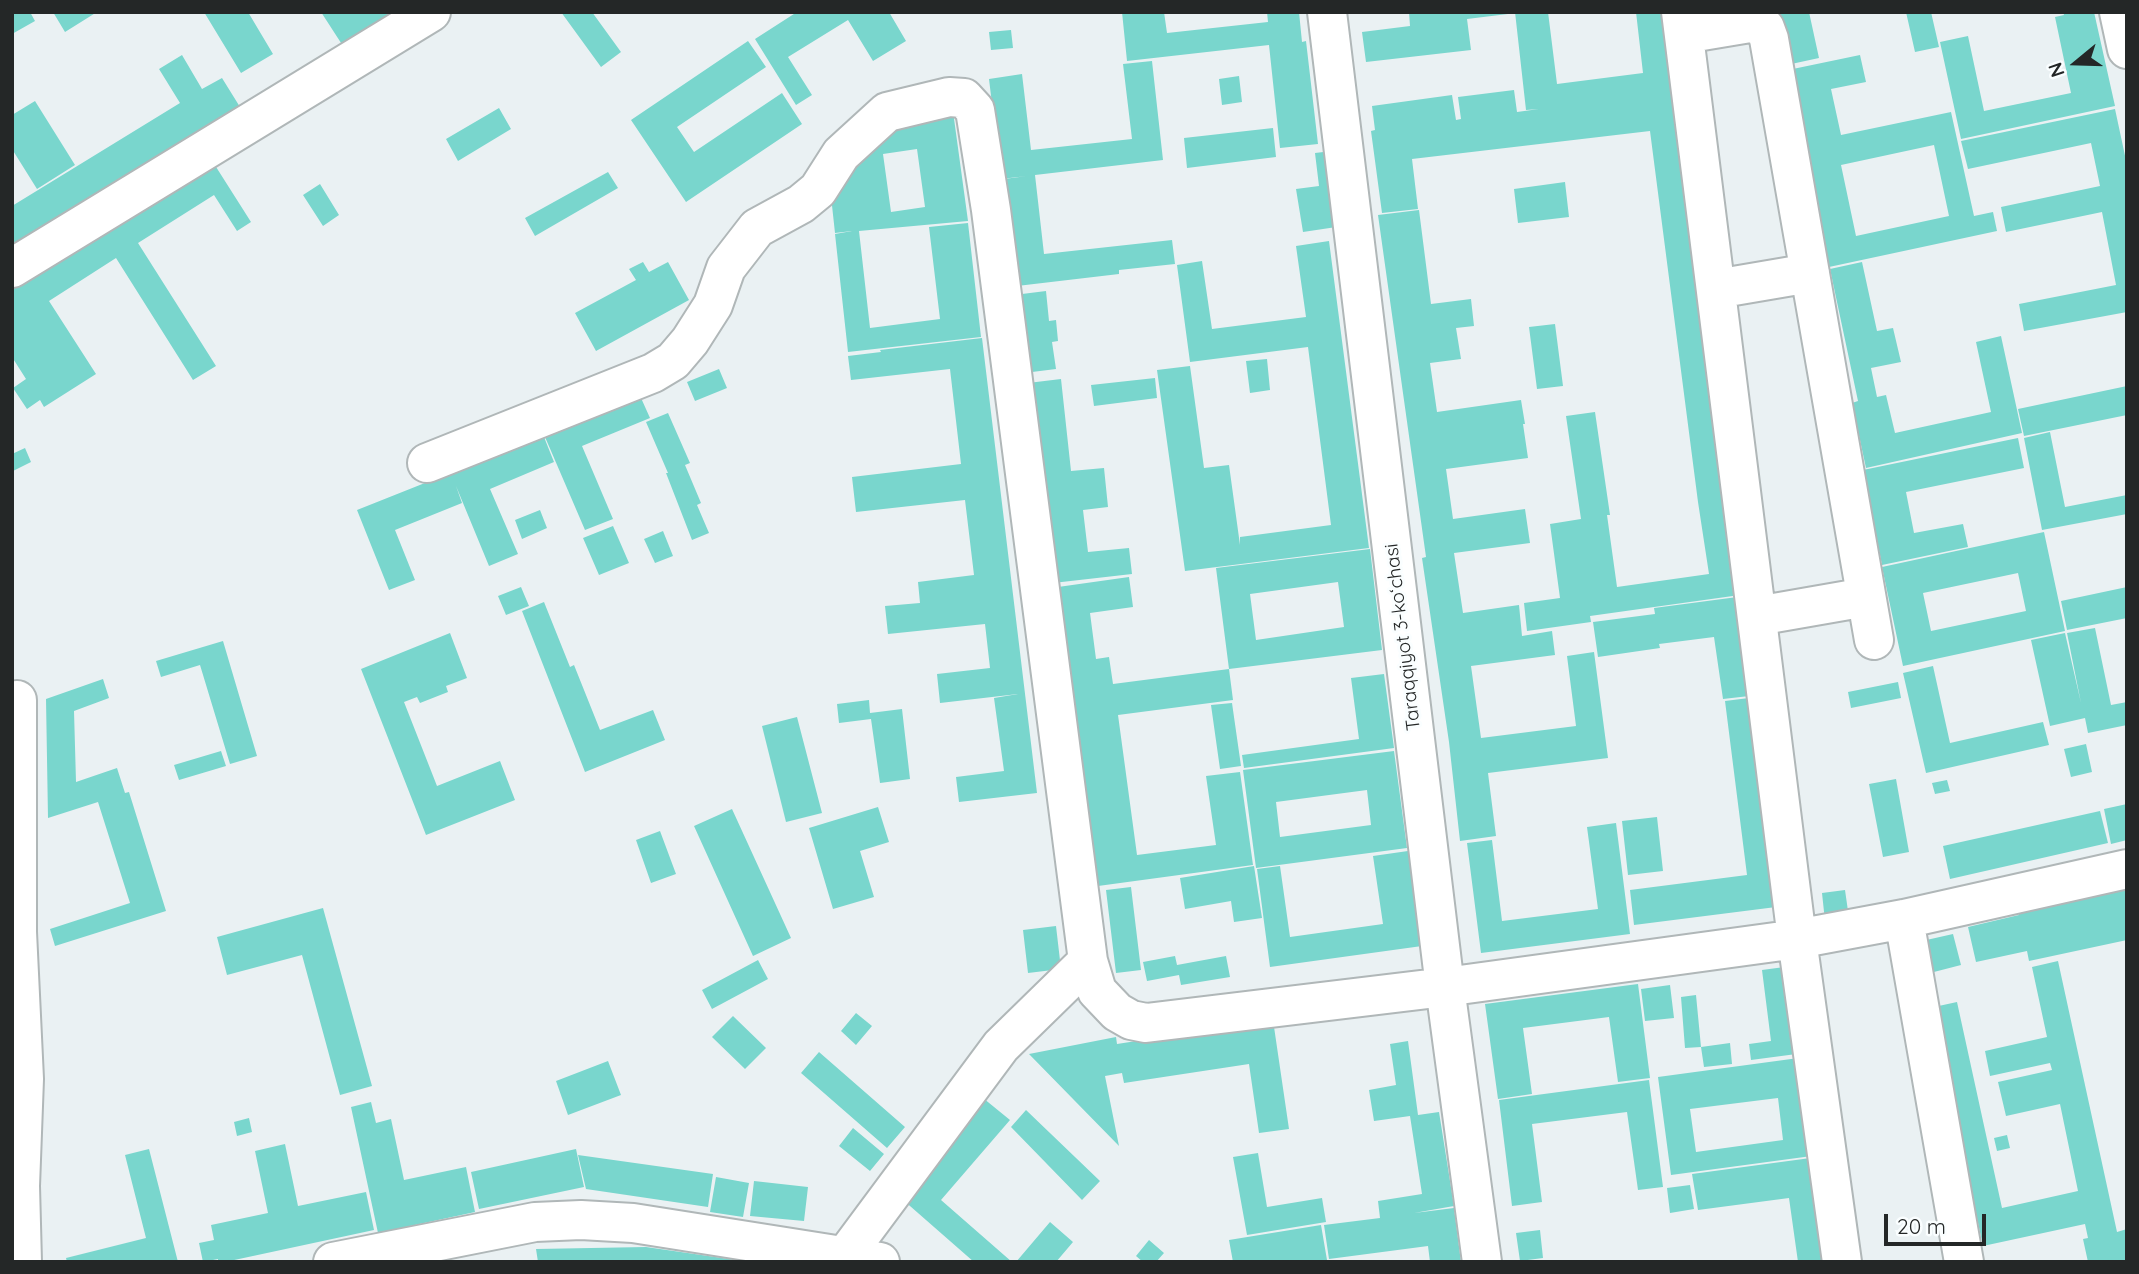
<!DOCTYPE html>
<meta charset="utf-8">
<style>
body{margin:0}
#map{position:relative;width:2139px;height:1274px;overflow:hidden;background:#eaf1f3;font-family:Quicksand,sans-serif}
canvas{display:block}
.frame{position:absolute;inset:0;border:14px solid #242727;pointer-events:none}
.north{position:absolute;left:2041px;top:28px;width:70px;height:70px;-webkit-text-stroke:5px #fafeff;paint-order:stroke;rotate:251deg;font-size:19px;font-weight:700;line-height:28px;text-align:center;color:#242727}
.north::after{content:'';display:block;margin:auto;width:24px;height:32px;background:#242727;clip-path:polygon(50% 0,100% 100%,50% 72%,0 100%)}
.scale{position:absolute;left:1884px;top:1214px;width:102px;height:32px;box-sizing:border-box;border:4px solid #242727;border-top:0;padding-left:9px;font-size:21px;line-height:24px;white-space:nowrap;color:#242727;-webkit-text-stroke:5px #fafeff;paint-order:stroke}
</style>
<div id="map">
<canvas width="2139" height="1274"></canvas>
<div class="frame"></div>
<div class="north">N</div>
<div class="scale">20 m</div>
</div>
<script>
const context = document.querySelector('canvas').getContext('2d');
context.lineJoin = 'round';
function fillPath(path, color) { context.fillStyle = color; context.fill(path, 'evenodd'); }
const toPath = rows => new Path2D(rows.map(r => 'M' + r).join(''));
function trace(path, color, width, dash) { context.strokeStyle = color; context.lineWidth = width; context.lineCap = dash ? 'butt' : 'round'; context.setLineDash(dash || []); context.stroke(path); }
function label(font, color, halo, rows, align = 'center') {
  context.font = font + ' Quicksand,sans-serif'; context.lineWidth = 6; context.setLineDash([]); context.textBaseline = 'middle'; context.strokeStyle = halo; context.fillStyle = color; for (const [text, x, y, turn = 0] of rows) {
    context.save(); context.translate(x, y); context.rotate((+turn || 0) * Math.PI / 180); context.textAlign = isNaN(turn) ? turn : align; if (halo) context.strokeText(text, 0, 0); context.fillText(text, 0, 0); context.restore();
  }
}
const building = toPath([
 [12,12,30,12,35,21,12,34],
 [53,12,97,12,65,32],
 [204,12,248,12,273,54,241,73],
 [321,12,394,12,343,46],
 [561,12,592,12,621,52,601,67],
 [797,12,889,12,906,41,873,61,848,20,788,57,812,95,796,105,755,39],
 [1122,12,1164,12,1167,33,1268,22,1267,12,1299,12,1302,42,1306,41,1318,144,1280,148,1269,45,1127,61],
 [1409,12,1508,12,1508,14,1467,19,1471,50,1366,62,1362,32,1410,26],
 [1515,12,1548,12,1557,84,1643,73,1636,12,1670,12,1747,594,1590,616,1591,622,1527,631,1524,603,1560,598,1550,524,1581,519,1566,416,1595,412,1610,515,1607,515,1617,587,1709,574,1698,502,1650,131,1412,159,1418,209,1382,213,1371,131,1375,130,1372,106,1452,95,1456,120,1461,119,1458,97,1514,90,1517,112,1539,109,1526,110],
 [1771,12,1809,12,1819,58,1782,66],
 [1906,12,1931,12,1939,47,1915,52],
 [2063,12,2094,12,2115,106,1961,139,1940,42,1968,36,1984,111,2071,93,2055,17,2064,15],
 [1011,30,1013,48,991,50,989,32],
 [748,41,766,67,677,127,694,152,782,93,802,124,686,202,631,120],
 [182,55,202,89,222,78,240,107,12,245,12,206,180,103,159,69],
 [1860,55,1866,82,1831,89,1841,135,1951,112,1974,216,1993,212,1997,231,1829,267,1788,70],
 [1934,145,1949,216,1856,236,1841,165],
 [1152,61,1163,160,1035,175,1044,254,1172,240,1175,264,1119,270,1119,274,1017,286,1004,179,1027,176,1001,179,989,79,1022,74,1031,150,1132,139,1123,64],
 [1239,76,1242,102,1222,105,1219,79],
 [35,101,75,165,37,189,12,149,12,115],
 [952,104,968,221,859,231,870,328,940,319,929,227,968,223,981,337,848,352,835,234,852,231,835,233,830,187,874,133],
 [917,149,925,207,891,212,883,154],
 [499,108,511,129,458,161,446,139],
 [2115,109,2127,165,2127,312,2024,331,2019,304,2116,285,2102,212,2006,232,2001,207,2100,186,2091,143,1968,169,1961,141],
 [1273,128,1276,157,1187,168,1184,138],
 [1332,151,1343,226,1303,232,1296,189,1319,186,1315,153],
 [211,159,251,222,237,231,214,195,138,243,216,366,193,380,116,258,49,301,96,374,44,407,40,400,27,409,13,388,26,379,12,357,12,286],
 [608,172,618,188,535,236,525,218],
 [1565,182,1569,217,1518,223,1514,189],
 [320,184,339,215,323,226,303,195],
 [1419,210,1431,304,1471,299,1474,326,1456,328,1461,359,1430,363,1437,412,1521,400,1525,424,1523,424,1528,458,1446,469,1453,519,1525,509,1530,543,1454,553,1463,613,1519,605,1522,636,1552,631,1555,655,1471,666,1481,738,1576,726,1567,656,1594,652,1608,758,1488,773,1496,836,1460,841,1449,742,1422,558,1426,557,1378,215],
 [1329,241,1369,548,1185,571,1157,370,1190,366,1204,468,1229,465,1240,545,1240,537,1331,525,1308,347,1190,362,1177,265,1202,261,1212,329,1306,317,1296,246],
 [643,262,649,272,668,262,689,300,596,351,575,313,636,280,629,269],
 [1862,262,1877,331,1893,328,1901,362,1871,368,1877,397,1886,395,1895,433,1991,412,1976,342,2001,336,2022,433,1866,468,1852,403,1858,401,1830,269],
 [1046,291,1049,321,1056,320,1058,341,1052,342,1056,369,1032,372,1022,294],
 [1555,324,1563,386,1537,389,1529,327],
 [982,338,1037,793,959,802,956,777,1004,771,994,698,1018,694,940,703,937,674,990,668,985,624,888,634,885,606,920,603,918,582,974,575,965,500,856,512,852,477,961,464,950,369,851,380,848,356,881,352,880,350],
 [1267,359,1270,390,1250,393,1246,361],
 [719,369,727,388,695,401,687,382],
 [1155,378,1157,398,1094,406,1091,385],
 [1061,379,1071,471,1104,468,1108,507,1083,510,1088,552,1129,548,1132,574,1053,583,1028,383],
 [2127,386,2127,415,2024,436,2018,409],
 [637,389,650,418,582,446,613,519,585,530,542,430],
 [668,413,690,463,685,465,701,503,697,505,709,533,692,540,666,473,668,473,646,422],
 [542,432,554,462,490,489,518,554,489,566,456,486,462,503,395,530,415,580,389,590,357,510,450,473],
 [2050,432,2065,507,2127,495,2127,514,2042,530,2024,438],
 [2018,438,2024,468,1906,492,1914,533,1963,524,1968,547,1882,565,1863,470],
 [25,448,31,462,13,471,12,454],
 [540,510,547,528,522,539,515,520],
 [613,526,629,563,599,575,583,538],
 [663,531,673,556,655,563,644,539],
 [2044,532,2065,631,1903,666,1882,567],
 [2018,573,2026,611,1931,631,1923,593],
 [1370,549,1382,650,1229,669,1216,568],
 [1338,582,1344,627,1256,640,1250,594],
 [1129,577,1133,607,1090,613,1096,659,1109,657,1113,684,1229,669,1233,700,1118,715,1137,855,1216,845,1206,776,1240,772,1253,865,1098,886,1058,587],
 [521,587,529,606,506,615,498,596],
 [2127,587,2127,618,2067,630,2061,601],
 [1745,596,1758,695,1723,699,1714,637,1659,644,1660,648,1598,657,1593,622,1655,614,1654,608],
 [544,602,570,667,574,665,600,730,653,710,665,740,585,772,522,611],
 [2095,628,2111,705,2127,702,2127,725,2088,733,2085,718,2050,726,2031,640,2065,633,2081,703,2067,633],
 [450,633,467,678,446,686,448,692,420,703,417,697,404,702,437,786,500,761,515,800,426,835,361,669],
 [223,641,257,756,230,764,200,665,161,677,156,661],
 [1933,666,1950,743,2043,722,2049,745,1926,773,1903,673],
 [1384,674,1394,748,1244,768,1242,755,1359,739,1351,678],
 [103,679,109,698,74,711,76,782,117,768,125,793,129,792,166,911,55,946,50,929,130,903,98,802,48,818,46,699],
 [1898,682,1901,698,1851,708,1848,692],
 [1757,697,1784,906,1634,925,1630,890,1747,875,1725,701],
 [869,700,870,713,902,709,910,779,880,783,871,719,839,723,837,704],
 [1232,703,1241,766,1220,769,1211,705],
 [797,717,822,813,786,822,762,726],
 [2086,744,2092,772,2071,777,2064,749],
 [221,751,226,766,179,780,174,765],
 [1394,751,1407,848,1256,868,1243,770],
 [1367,790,1371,825,1280,837,1276,802],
 [1896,779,1909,852,1883,857,1869,784],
 [1947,780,1950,791,1935,794,1932,783],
 [2127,804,2127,840,2111,844,2104,809],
 [878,807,889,842,860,851,874,897,833,909,809,828],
 [732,809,791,938,753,956,694,826],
 [2100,811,2108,843,1950,879,1943,846],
 [1657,817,1663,871,1628,875,1622,821],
 [1616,823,1630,934,1481,953,1467,843,1492,840,1502,921,1598,909,1587,827],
 [660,831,676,874,651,883,636,840],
 [1408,851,1422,946,1270,967,1257,869,1280,866,1290,937,1383,924,1373,856],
 [1254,866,1262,918,1234,922,1231,901,1185,909,1180,878],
 [1131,887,1141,970,1116,973,1106,890],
 [2127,887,2127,940,2029,961,2027,951,1976,962,1968,927,2019,915,2018,910],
 [1845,890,1849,918,1825,921,1822,893],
 [323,908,372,1086,340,1095,302,955,227,975,217,937],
 [1056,926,1061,969,1028,973,1023,930],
 [1953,934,1961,965,1930,973,1922,941],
 [1175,956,1177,965,1226,956,1230,977,1181,985,1179,975,1147,981,1143,962],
 [758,960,768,979,712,1009,702,990],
 [2058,961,2117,1232,2127,1229,2127,1260,2117,1262,2088,1262,2083,1239,2088,1238,2085,1224,1983,1246,1950,1094,1934,1007,1957,1002,2002,1208,2078,1191,2060,1104,2006,1116,1998,1082,2052,1070,2050,1063,1990,1076,1985,1051,2047,1037,2032,967],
 [1792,966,1804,1053,1751,1060,1749,1044,1771,1041,1762,970],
 [1638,984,1650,1078,1618,1082,1609,1017,1523,1028,1532,1094,1498,1099,1485,1004],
 [1670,985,1674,1018,1645,1021,1641,989],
 [1696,995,1701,1047,1685,1048,1681,997],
 [856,1013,872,1026,856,1045,841,1031],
 [733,1016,766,1048,745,1069,712,1037],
 [1273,1020,1289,1129,1259,1133,1249,1064,1124,1083,1122,1073,1105,1076,1119,1146,1029,1054,1116,1037,1117,1044],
 [1408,1041,1418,1115,1439,1112,1454,1206,1414,1213,1454,1208,1461,1262,1430,1262,1428,1246,1329,1259,1324,1225,1380,1218,1378,1201,1422,1194,1410,1116,1374,1121,1369,1090,1396,1085,1390,1044],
 [1730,1043,1732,1064,1704,1067,1701,1047],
 [819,1052,905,1127,887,1148,801,1073],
 [1806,1057,1819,1155,1671,1175,1658,1077],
 [1778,1098,1783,1140,1696,1152,1690,1109],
 [608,1061,621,1095,568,1115,556,1081],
 [1649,1080,1663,1187,1638,1190,1627,1112,1532,1124,1542,1202,1512,1206,1499,1100],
 [983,1098,1010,1120,941,1200,1012,1262,974,1262,902,1199],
 [371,1102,376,1123,391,1119,404,1180,466,1167,475,1212,378,1233,351,1107],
 [1026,1110,1100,1181,1082,1200,1011,1127],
 [249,1118,252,1132,237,1136,234,1122],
 [853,1128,884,1154,870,1171,839,1146],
 [2007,1135,2010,1148,1997,1151,1994,1138],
 [285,1144,298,1206,366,1192,374,1230,225,1262,218,1262,218,1259,203,1262,199,1243,214,1240,211,1225,268,1213,255,1151],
 [149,1149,178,1262,67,1262,66,1258,146,1238,125,1155],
 [576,1149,584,1187,479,1209,471,1172],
 [1258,1153,1267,1207,1322,1198,1326,1222,1247,1235,1233,1157],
 [578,1155,713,1174,708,1207,586,1189],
 [1818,1157,1832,1262,1798,1262,1789,1198,1698,1210,1692,1174],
 [716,1177,749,1183,743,1217,710,1212],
 [754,1181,808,1187,804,1221,750,1216],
 [1690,1185,1694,1209,1670,1213,1667,1188],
 [1050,1222,1073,1242,1056,1262,1016,1262],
 [1321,1225,1327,1260,1316,1262,1233,1262,1229,1240],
 [1540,1230,1543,1258,1520,1261,1516,1233],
 [1149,1240,1164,1253,1156,1262,1143,1262,1136,1256],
 [646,1247,736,1260,736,1262,538,1262,536,1249]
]);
const minor = toPath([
 [1327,12,1445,987,1482,1262],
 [1681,12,1797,939,1842,1262],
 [2119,12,2127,49],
 [1684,34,1750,23,1758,23,1765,28,1769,39,1874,640],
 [12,268,431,12],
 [1716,289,1810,273],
 [427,463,653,373,673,361,690,341,713,305,726,268,757,228,801,204,818,190,841,154,887,112,949,97,964,98,975,110,991,210,1088,961,1097,991,1117,1012,1131,1020,1146,1023,1445,987,1797,939,1904,919,2127,869],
 [1757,616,1866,597],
 [17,700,17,932,24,1079,20,1186,22,1262],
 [1904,919,1964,1262],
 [845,1256,1001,1046,1088,961],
 [333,1262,535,1222,581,1220,633,1223,880,1262]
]);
const streetNames = [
 ["Taraqqiyot 3-koʻchasi",1403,637,-97]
];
fillPath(building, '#79d6cd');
trace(minor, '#b0b7b8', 42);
trace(minor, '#fff', 38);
label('19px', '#242727', '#fafeff', streetNames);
</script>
